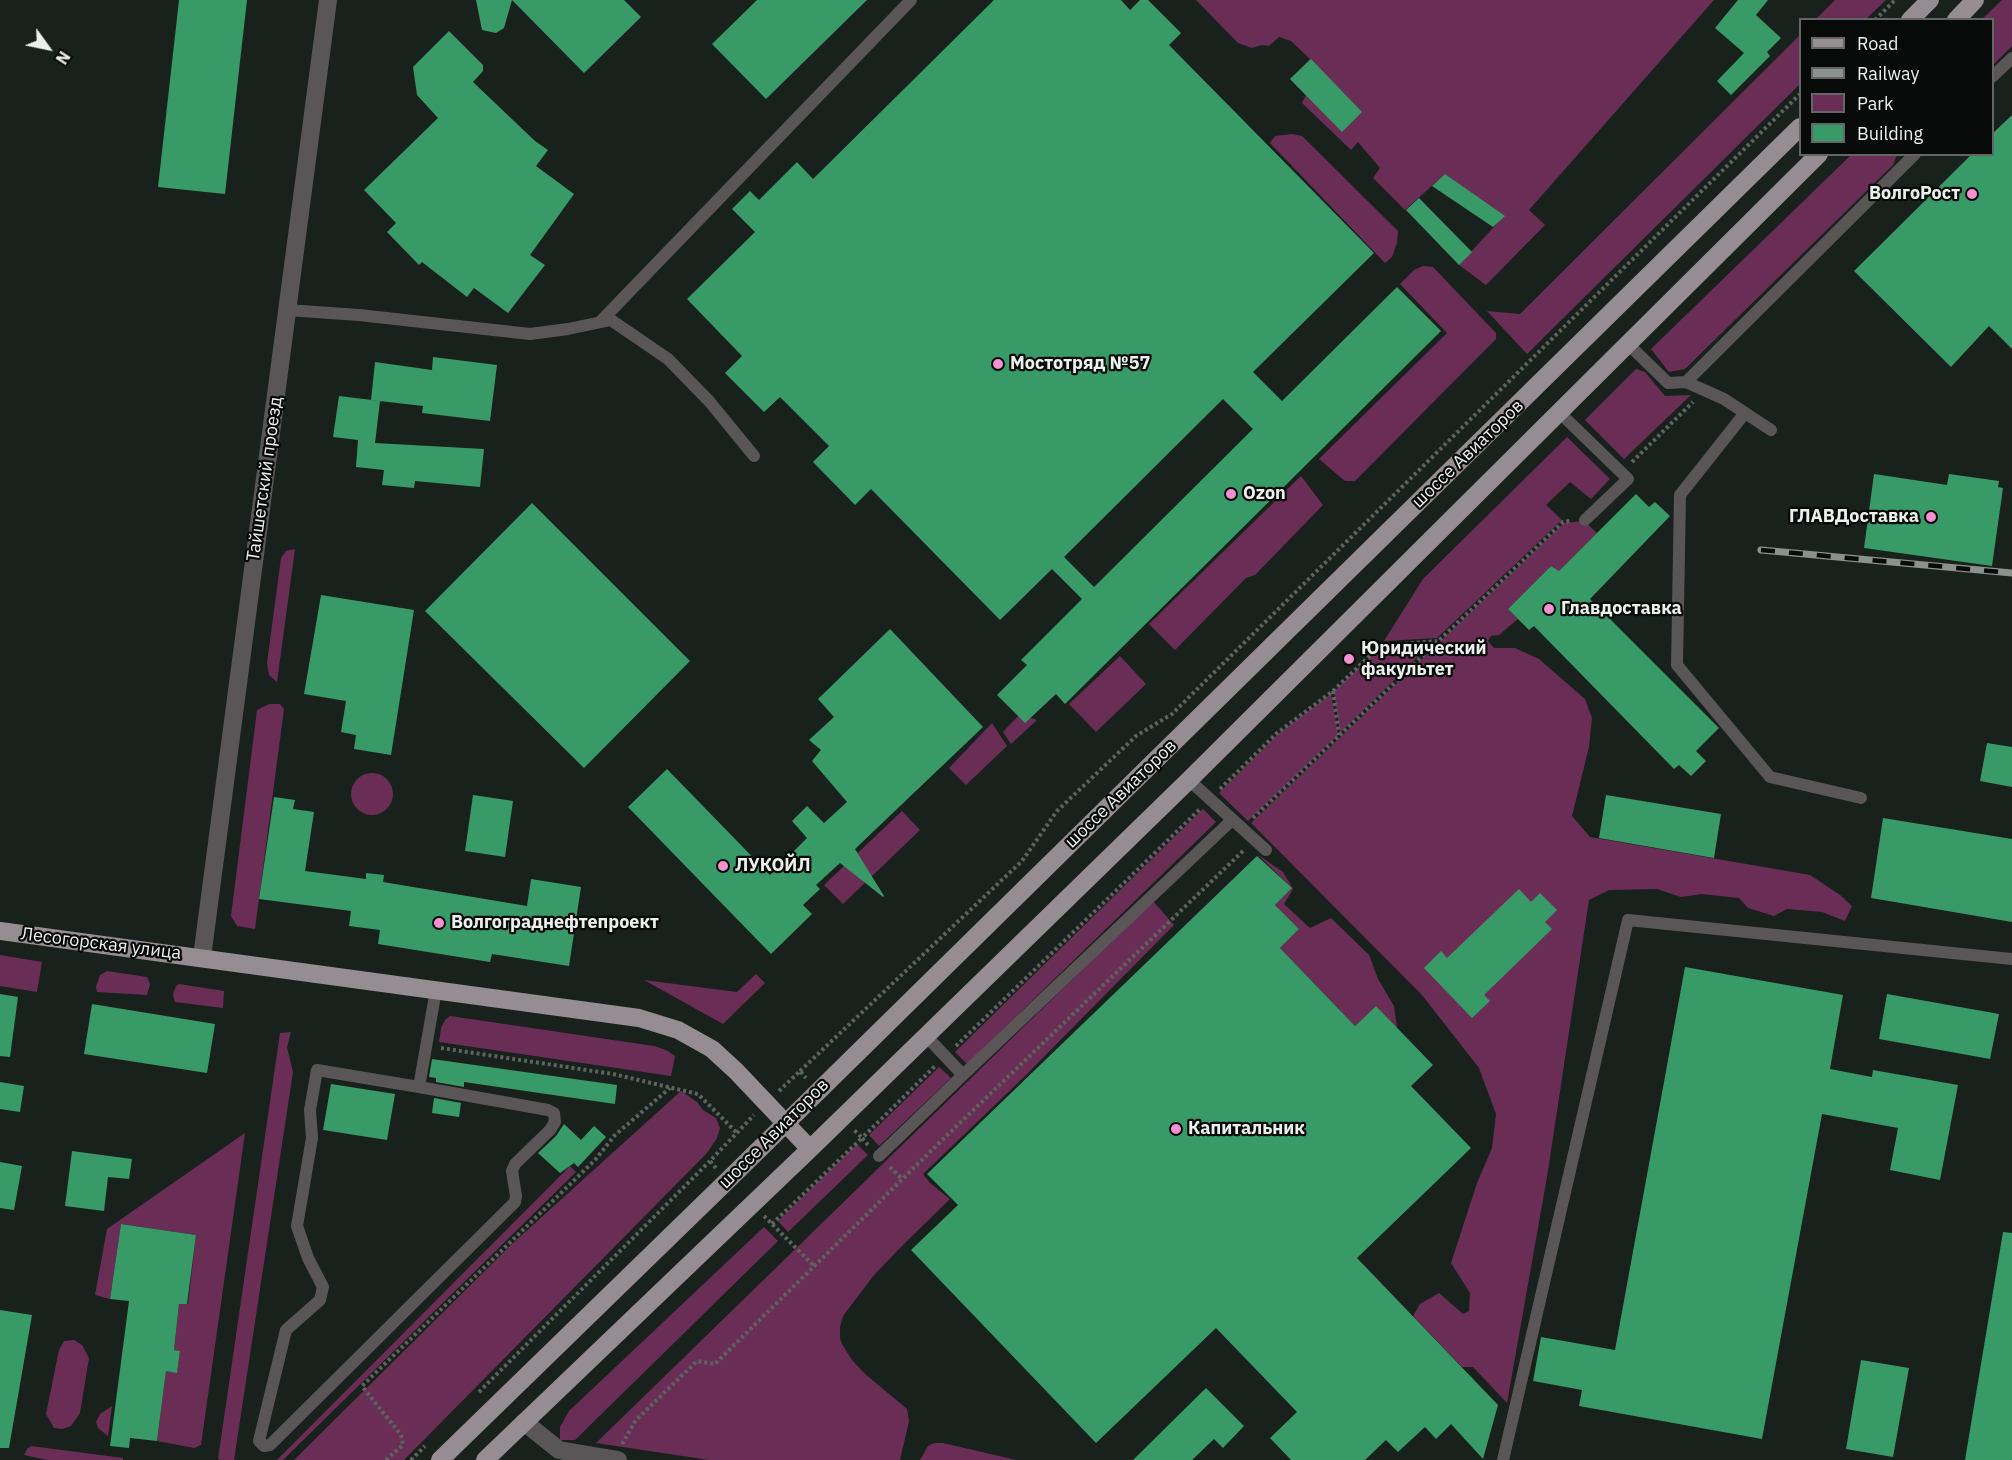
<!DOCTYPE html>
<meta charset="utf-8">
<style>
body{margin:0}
#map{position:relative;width:2012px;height:1460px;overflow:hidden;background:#19211c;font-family:"IBM Plex Sans",sans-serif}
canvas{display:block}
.legend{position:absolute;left:1799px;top:18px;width:195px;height:138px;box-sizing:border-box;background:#070a08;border:2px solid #636664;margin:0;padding:8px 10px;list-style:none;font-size:18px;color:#ecf1ee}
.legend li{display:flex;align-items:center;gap:12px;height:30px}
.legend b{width:30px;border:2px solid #636664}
.north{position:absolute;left:18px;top:18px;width:60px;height:60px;-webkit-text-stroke:4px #070a08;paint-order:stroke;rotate:123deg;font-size:16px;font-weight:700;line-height:24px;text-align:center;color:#ecf1ee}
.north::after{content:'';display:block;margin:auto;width:21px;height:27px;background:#ecf1ee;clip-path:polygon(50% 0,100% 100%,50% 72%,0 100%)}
</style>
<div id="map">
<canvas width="2012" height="1460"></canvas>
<ul class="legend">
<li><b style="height:8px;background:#958d91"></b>Road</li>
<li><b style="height:8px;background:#8b928e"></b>Railway</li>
<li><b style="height:16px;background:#6a2e56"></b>Park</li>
<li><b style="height:16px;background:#389a67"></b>Building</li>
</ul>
<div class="north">N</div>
</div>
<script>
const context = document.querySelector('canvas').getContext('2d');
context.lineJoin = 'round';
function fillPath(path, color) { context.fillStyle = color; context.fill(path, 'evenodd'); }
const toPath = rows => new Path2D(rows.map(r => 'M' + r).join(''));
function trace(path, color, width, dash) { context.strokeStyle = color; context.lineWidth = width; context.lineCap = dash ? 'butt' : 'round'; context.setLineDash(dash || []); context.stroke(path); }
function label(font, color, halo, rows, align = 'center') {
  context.font = font + ' "IBM Plex Sans",sans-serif'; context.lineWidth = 4.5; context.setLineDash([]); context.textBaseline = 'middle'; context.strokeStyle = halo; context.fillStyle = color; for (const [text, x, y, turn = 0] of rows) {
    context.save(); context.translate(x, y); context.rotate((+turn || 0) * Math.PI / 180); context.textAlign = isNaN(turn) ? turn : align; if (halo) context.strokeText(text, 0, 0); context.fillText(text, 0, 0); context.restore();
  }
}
const green = toPath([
 [1196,0,1714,0,1529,210,1545,225,1486,285,1459,265,1503,217,1445,174,1405,210,1373,178,1380,168,1358,142,1351,150,1302,103,1306,95,1290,79,1310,59,1291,41,1279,37,1269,46,1262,45,1252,48,1238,43],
 [1835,0,1886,0,1866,19,1816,19],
 [2002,0,2012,0,2012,46,1993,65,1992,20,1982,19],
 [1800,35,1800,84,1527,354,1487,311,1520,314],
 [1292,134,1302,136,1398,231,1397,243,1392,257,1385,263,1270,143,1275,136],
 [1852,154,1897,155,1893,165,1685,369,1669,372,1651,349],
 [1423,266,1433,267,1496,333,1496,339,1355,481,1345,481,1319,459,1447,333,1400,284,1414,270],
 [1636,369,1645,372,1665,396,1691,395,1624,459,1585,420],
 [1567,437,1610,479,1591,499,1570,482,1546,505,1562,520,1437,638,1384,641,1423,579],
 [1301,476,1323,505,1255,575,1246,578,1175,650,1149,624],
 [1584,521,1597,533,1559,571,1551,566,1508,609,1518,619,1499,635,1491,636,1488,641,1494,648,1515,648,1539,659,1585,699,1592,718,1589,747,1572,816,1590,837,1810,875,1840,895,1852,906,1845,921,1822,912,1787,909,1774,916,1748,908,1739,898,1702,894,1681,897,1657,889,1609,890,1589,900,1547,1177,1507,1403,1473,1367,1462,1367,1413,1316,1420,1304,1439,1293,1463,1314,1469,1311,1470,1293,1451,1263,1477,1183,1492,1148,1496,1114,1479,1068,1422,995,1251,823,1564,523],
 [295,549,277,682,269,675,267,663,281,558,286,551],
 [1432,643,1340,733,1334,691,1380,648],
 [1120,656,1146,684,1096,732,1069,704],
 [1331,694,1338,735,1248,821,1219,793,1278,734],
 [269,704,280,704,284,709,255,929,237,926,231,916,257,710],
 [1020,714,1037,720,1011,744,1003,732],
 [992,723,1007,746,966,785,949,768],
 '351 794a21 21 0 1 1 42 0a21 21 0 1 1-42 0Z',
 [1203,809,1216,822,967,1064,955,1052],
 [902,811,920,830,843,904,824,885],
 [1257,854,1283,872,1293,889,1284,904,1310,928,1331,918,1369,955,1378,979,1394,1006,1397,1028,1376,1006,1355,1026,1280,948,1299,929,1275,905,1292,888],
 [1153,901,1174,925,1024,1077,923,1174,930,1183,950,1199,904,1244,874,1275,843,1316,840,1327,840,1338,842,1344,852,1360,864,1373,907,1409,909,1421,900,1460,709,1460,596,1443],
 [0,955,42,962,37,992,0,986],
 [107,971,147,977,150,984,147,995,97,992,96,987,100,975],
 [756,974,765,983,723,1024,644,980,737,992],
 [179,984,224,991,223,1008,175,1002,173,994,176,986],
 [450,1016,654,1046,666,1050,675,1056,671,1076,439,1042,441,1028,445,1020],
 [291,1032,287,1047,293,1072,234,1460,222,1460,218,1459,280,1033],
 [939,1067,951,1078,879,1146,869,1135],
 [681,1091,697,1102,703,1110,716,1118,720,1128,717,1138,707,1153,404,1460,294,1460,513,1243],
 [245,1133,201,1445,194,1448,157,1441,166,1371,177,1372,180,1351,174,1350,179,1304,188,1304,196,1235,121,1224,110,1299,95,1295,107,1229],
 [857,1144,868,1155,788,1232,778,1221],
 [570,1166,576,1172,283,1460,277,1460],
 [764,1227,778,1241,575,1440,560,1440,560,1427,569,1411],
 [74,1340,82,1345,89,1358,80,1413,71,1426,62,1429,54,1428,46,1414,59,1350,64,1341],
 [112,1406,108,1436,98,1428,96,1422,100,1414],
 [934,1443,943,1443,1016,1460,920,1460,928,1446],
 [31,1446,123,1458,123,1460,47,1460,24,1455,27,1449]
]);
const building = toPath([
 [179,0,247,0,225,194,158,187],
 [476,0,624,0,641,17,584,73,512,0,504,28,496,33,482,30],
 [757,0,867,0,766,99,712,44],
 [994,0,1121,0,1130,10,1140,0,1148,0,1181,33,1169,45,1374,253,1253,372,1282,401,1397,287,1441,331,1065,704,1056,694,1025,723,997,695,1027,665,1021,660,1082,599,1052,569,1000,620,871,489,855,505,813,462,829,446,780,397,764,412,725,373,742,356,687,299,755,232,732,209,750,191,759,200,797,162,813,179],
 [1223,399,1253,429,1094,587,1064,557],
 [1738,0,1768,0,1756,15,1781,38,1767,52,1770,56,1731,95,1717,81,1744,53,1715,28],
 [449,31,483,65,483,71,473,82,535,141,548,150,536,166,574,194,530,255,545,265,508,313,474,288,467,297,422,262,419,265,387,232,396,223,364,190,438,118,417,95,413,67],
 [1311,59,1362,112,1342,132,1290,79],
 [2012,115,2012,349,1989,326,1951,367,1854,271,1972,154,1992,154,1992,134],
 [1445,174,1505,216,1493,227,1432,186],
 [1419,198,1472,252,1459,265,1406,210],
 [433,357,497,365,490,421,422,413,423,406,371,400,375,362,432,370],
 [339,396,380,401,375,443,484,449,480,487,415,481,414,488,382,485,384,470,356,467,358,440,333,437],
 [1874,474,1947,485,1949,474,1999,481,1998,487,2003,488,1992,566,1864,548],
 [1636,494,1649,507,1655,502,1670,516,1590,599,1719,728,1696,751,1706,761,1691,776,1679,765,1674,769,1534,626,1529,630,1508,609,1551,566,1559,571],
 [532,503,690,661,584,768,425,611],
 [321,595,414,610,391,755,354,749,356,735,341,732,346,701,304,694],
 [890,629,983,727,855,849,884,896,883,897,840,863,816,885,820,889,803,905,812,914,771,954,628,807,667,769,770,875,807,838,792,821,807,806,824,823,847,802,812,761,821,750,809,740,834,717,818,699],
 [1987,743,2012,747,2012,787,1980,781],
 [473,795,513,801,505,857,465,851],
 [1606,795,1721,814,1714,858,1599,838],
 [274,797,295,800,293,809,314,812,305,871,366,879,366,873,384,875,383,882,527,906,531,879,581,887,569,966,492,954,490,962,378,944,380,930,349,926,351,911,259,899],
 [1883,818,2012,839,2012,922,1871,898],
 [1257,856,1292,888,1275,905,1299,929,1280,948,1355,1026,1376,1006,1433,1065,1411,1086,1471,1148,1357,1258,1498,1405,1483,1459,1451,1424,1436,1439,1425,1427,1398,1452,1386,1440,1365,1460,1291,1460,1270,1438,1297,1412,1216,1328,1096,1443,911,1250,958,1205,927,1174],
 [1519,889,1531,902,1540,893,1557,910,1545,922,1552,929,1484,995,1490,1001,1472,1018,1424,968,1441,951,1447,958],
 [1685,967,1843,995,1830,1069,1872,1077,1873,1070,1958,1085,1940,1180,1890,1170,1898,1128,1822,1114,1762,1439,1579,1406,1582,1390,1533,1381,1541,1337,1615,1350],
 [0,994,18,997,10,1057,0,1056],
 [1887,994,1999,1014,1990,1059,1879,1039],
 [92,1004,215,1024,207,1073,84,1054],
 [432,1059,617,1085,615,1104,464,1082,464,1087,436,1082,436,1078,429,1077],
 [0,1082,24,1086,20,1112,0,1109],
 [331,1084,395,1094,387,1140,323,1130],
 [434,1098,461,1103,459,1117,432,1113],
 [564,1124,581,1140,594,1126,606,1137,578,1167,574,1163,560,1173,538,1153,556,1136],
 [72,1151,132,1159,129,1179,108,1177,104,1211,65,1206],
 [0,1162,22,1166,14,1210,0,1208],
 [121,1224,196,1235,187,1304,179,1304,174,1350,180,1351,177,1373,166,1371,157,1441,130,1438,129,1448,110,1446,129,1301,110,1299],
 [2003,1232,2012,1233,2012,1460,1965,1460],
 [0,1310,32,1315,9,1448,0,1448],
 [1861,1360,1909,1368,1893,1457,1846,1449],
 [1206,1388,1244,1426,1223,1448,1214,1439,1192,1460,1133,1460]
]);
const path = toPath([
 [1875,20,1895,0],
 [1632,462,1693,402],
 [1333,691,1339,735],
 [1220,789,1277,733,1333,691,1380,646,1437,641],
 [1253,818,1563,522,1570,521],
 [956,1046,1200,809],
 [441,1048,613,1074,698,1094,737,1133],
 [800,1071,1022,861,1057,811,1136,736,1172,714,1800,94],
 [779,1091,800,1071,806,1078],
 [868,1145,862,1138,935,1066],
 [890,1167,902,1179],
 [716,1168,710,1161,754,1115],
 [764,1216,814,1266],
 [772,1224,862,1138,854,1130],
 [479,1392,710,1161],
 [622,1444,636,1420,697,1361,715,1364,939,1143,1244,850],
 [386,1460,403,1445,401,1435,362,1386,595,1160,615,1135,670,1088],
 [411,1460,425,1446]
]);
const lane = toPath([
 [1992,77,2012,58],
 [287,310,359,315,530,334,568,329,611,320,668,359,709,401,754,456],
 [600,322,911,0],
 [1628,344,1668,383,1686,382,1915,154],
 [1686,382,1724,399,1771,430],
 [1559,412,1628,479,1585,520],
 [1745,413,1680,495,1677,665,1770,777,1861,798],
 [1189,780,1266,850],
 [926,1036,963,1075,1232,820],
 [419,1087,317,1070,310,1110,312,1138,297,1226,308,1258,323,1287,320,1300,286,1330,259,1441,264,1446,270,1445,515,1202,516,1196,512,1171,515,1164,550,1130,555,1122,554,1113,548,1110,419,1087,436,990],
 [879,1156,963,1075],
 [1503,1460,1628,920,2012,959]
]);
const street = toPath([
 [202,957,328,0],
 [524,1422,559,1450,618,1460]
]);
const primary = toPath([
 [1910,20,1930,0],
 [1956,20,1975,0],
 [0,931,639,1018,678,1030,712,1049,736,1071,810,1149],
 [440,1460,728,1180,1800,127],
 [485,1460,810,1149,1189,780,1819,154]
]);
const rail = toPath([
 [1761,550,2012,573]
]);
const markers = [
 [1972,194,6,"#f590d1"],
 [998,364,6,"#f590d1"],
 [1231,494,6,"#f590d1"],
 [1931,517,6,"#f590d1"],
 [1549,609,6,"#f590d1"],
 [1349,659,6,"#f590d1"],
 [723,866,6,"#f590d1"],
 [439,923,6,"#f590d1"],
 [1176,1129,6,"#f590d1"]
];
const poiNames = [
 ["ВолгоРост",1960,194,"right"],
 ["Мостотряд №57",1010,364],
 ["Ozon",1243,494],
 ["ГЛАВДоставка",1919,517,"right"],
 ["Главдоставка",1561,609],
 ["Юридический",1361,649],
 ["факультет",1361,670],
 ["ЛУКОЙЛ",735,866],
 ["Волгограднефтепроект",451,923],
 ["Капитальник",1188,1129]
];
const streetNames = [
 ["шоссе Авиаторов",1468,454,-44],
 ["Тайшетский проезд",265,479,-82],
 ["шоссе Авиаторов",1121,794,-44],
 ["Лесогорская улица",101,944,7],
 ["шоссе Авиаторов",774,1134,-45]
];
fillPath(green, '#6a2e56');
fillPath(building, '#389a67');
trace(path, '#5d645f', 4, [3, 3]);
trace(lane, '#5a5658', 12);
trace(street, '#5a5658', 18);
trace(primary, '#958d91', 18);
trace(rail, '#8b928e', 7);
trace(rail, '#070a08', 4.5, [14]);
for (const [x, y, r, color] of markers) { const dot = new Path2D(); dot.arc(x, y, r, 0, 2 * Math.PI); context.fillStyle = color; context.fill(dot); trace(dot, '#070a08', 2); }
label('bold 18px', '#ecf1ee', '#070a08', poiNames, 'left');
label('18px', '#ecf1ee', '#070a08', streetNames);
</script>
